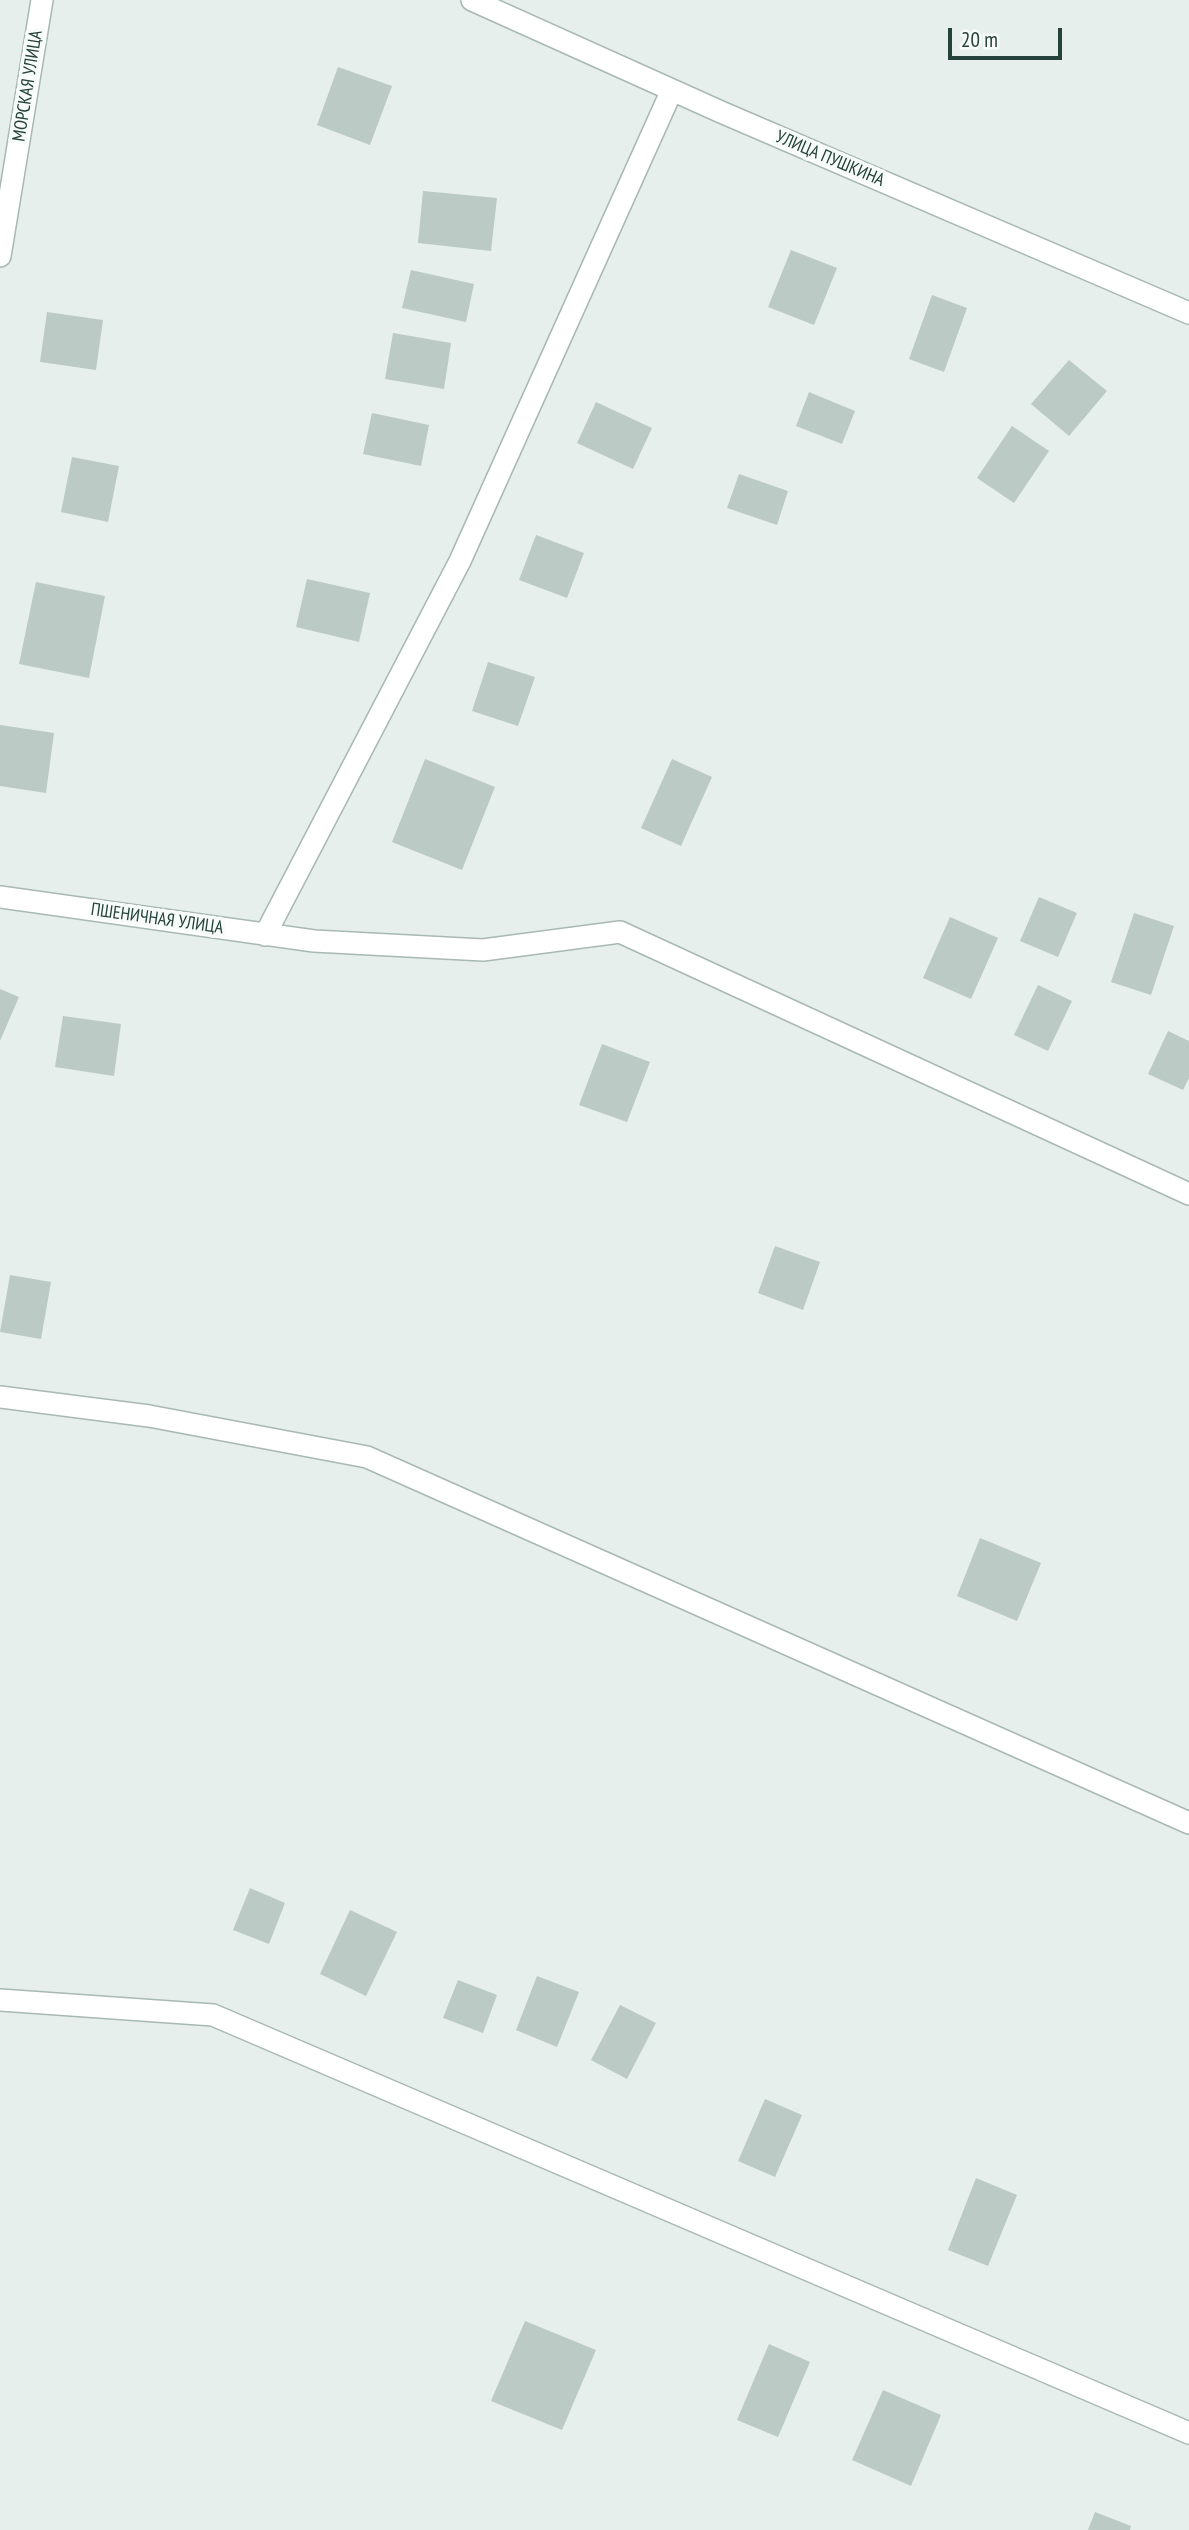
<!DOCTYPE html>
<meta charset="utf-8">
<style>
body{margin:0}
#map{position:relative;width:1189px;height:2530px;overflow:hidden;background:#e6efeb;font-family:"PT Sans Narrow",sans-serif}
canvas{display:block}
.scale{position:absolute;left:948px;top:28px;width:114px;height:32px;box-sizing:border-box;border:4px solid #24423a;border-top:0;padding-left:9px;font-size:21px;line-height:24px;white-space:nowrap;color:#24423a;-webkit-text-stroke:5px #f7fbf9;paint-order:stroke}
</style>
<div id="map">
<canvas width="1189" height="2530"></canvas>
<div class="scale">20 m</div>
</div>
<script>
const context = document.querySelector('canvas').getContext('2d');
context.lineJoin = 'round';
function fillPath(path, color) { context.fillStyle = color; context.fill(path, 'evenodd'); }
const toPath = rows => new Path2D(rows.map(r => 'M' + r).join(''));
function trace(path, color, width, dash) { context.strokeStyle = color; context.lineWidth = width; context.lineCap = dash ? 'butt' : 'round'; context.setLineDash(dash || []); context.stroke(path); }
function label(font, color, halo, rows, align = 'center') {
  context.font = font + ' "PT Sans Narrow",sans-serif'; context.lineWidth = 7; context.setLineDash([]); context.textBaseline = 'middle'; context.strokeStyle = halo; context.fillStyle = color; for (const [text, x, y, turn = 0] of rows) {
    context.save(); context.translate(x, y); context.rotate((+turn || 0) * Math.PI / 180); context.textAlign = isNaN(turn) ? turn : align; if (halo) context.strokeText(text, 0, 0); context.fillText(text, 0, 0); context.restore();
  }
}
const building = toPath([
 [338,67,392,86,370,145,317,125],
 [423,191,497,198,491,251,418,243],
 [791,250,837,268,814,325,768,307],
 [411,270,474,284,466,322,402,308],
 [932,295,967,308,944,372,909,359],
 [47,312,103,320,96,370,40,362],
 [393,333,451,343,444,389,385,379],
 [1069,360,1107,391,1069,436,1031,404],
 [809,392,855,411,842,444,796,426],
 [596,402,652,428,633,469,577,443],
 [372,413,429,425,421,466,363,454],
 [1012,426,1049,451,1014,503,977,478],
 [72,457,119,466,108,522,61,512],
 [739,474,788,491,777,525,727,508],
 [536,535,584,553,567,598,519,580],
 [307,579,370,593,359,642,296,627],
 [36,582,105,596,89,678,19,664],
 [488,662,535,677,518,726,472,711],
 [0,725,54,733,46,793,0,786],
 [425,759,495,787,462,870,392,842],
 [672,759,712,777,681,846,641,828],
 [1039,897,1077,913,1058,957,1020,941],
 [1134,913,1174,926,1151,995,1111,982],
 [950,917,998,938,971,999,923,978],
 [1038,985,1072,1001,1048,1051,1014,1035],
 [0,989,19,997,0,1041],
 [63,1016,121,1024,114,1076,55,1067],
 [1168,1031,1189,1041,1189,1078,1183,1090,1148,1074],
 [602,1044,650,1062,627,1122,579,1105],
 [775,1246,820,1262,803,1310,758,1293],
 [10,1275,51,1282,41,1339,0,1332],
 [980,1538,1041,1563,1017,1621,957,1596],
 [250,1888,285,1903,269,1944,233,1930],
 [350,1910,397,1932,366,1996,320,1974],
 [537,1976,579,1992,557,2047,516,2030],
 [458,1980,497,1995,483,2033,443,2018],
 [620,2005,656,2023,627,2079,591,2060],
 [765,2099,802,2115,775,2177,738,2161],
 [976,2178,1017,2195,988,2266,948,2250],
 [525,2321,596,2350,562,2430,491,2401],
 [769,2344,810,2362,778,2437,737,2420],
 [883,2390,941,2415,911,2486,852,2460],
 [1095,2512,1131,2526,1130,2530,1088,2530]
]);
const minor = toPath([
 [472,0,721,112,1189,313],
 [0,256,42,0],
 [0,897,314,941,483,950,620,932,1189,1194],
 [265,935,460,561,672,90],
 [0,1397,149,1416,367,1457,1189,1823],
 [0,2000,213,2015,1189,2433]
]);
const streetNames = [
 ["МОРСКАЯ УЛИЦА",28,86,-81],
 ["УЛИЦА ПУШКИНА",830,159,23],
 ["ПШЕНИЧНАЯ УЛИЦА",157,919,8]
];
fillPath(building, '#bbcac4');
trace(minor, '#a8b8b2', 24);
trace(minor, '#fff', 21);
label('18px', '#24423a', '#f7fbf9', streetNames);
</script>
